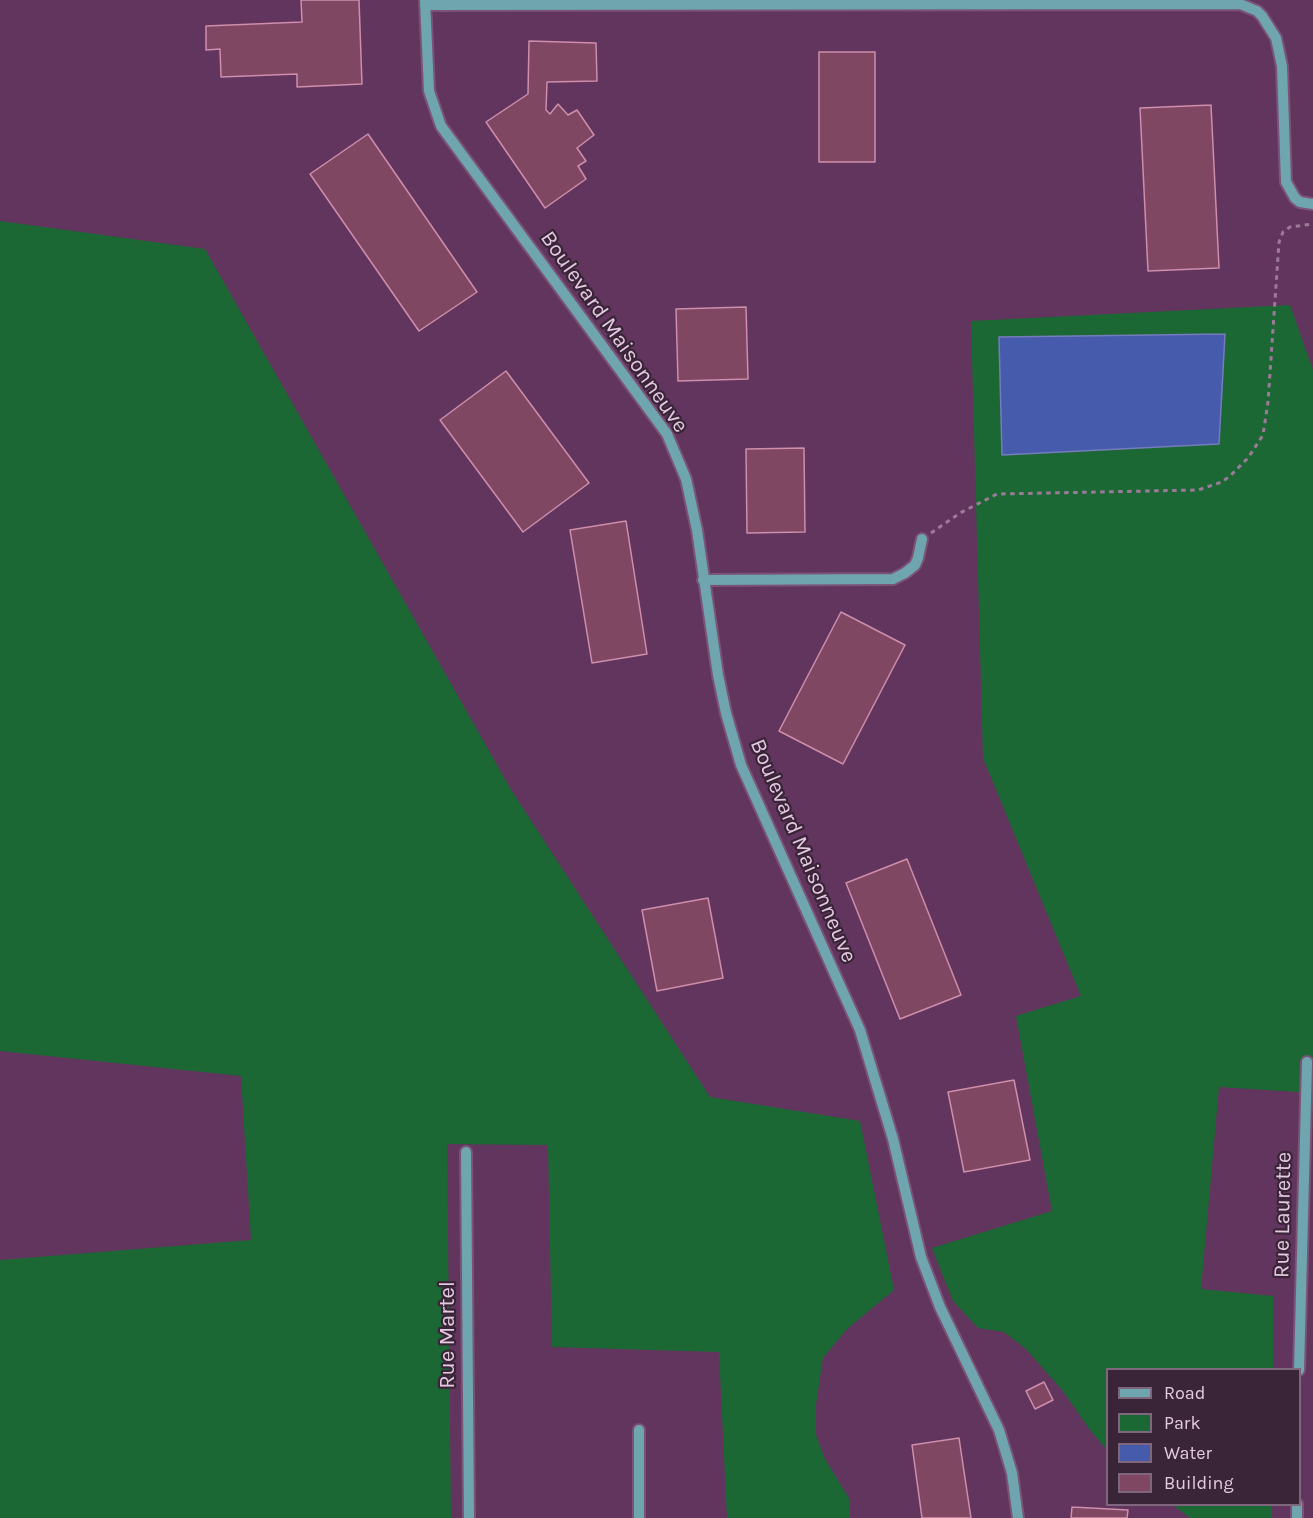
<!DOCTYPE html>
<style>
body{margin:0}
#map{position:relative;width:1313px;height:1518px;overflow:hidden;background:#61355d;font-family:Karla,sans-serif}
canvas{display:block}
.legend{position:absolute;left:1106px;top:1368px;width:195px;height:138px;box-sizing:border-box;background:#3a2538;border:2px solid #7e677c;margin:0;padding:8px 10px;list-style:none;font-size:18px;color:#e4cae1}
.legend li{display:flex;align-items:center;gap:12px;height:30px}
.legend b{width:30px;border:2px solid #7e677c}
</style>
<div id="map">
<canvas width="1313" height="1518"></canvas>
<ul class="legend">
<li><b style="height:8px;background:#6ea5ae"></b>Road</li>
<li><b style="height:16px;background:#1c6834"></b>Park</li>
<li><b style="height:16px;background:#465bac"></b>Water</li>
<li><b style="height:16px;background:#804763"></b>Building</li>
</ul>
</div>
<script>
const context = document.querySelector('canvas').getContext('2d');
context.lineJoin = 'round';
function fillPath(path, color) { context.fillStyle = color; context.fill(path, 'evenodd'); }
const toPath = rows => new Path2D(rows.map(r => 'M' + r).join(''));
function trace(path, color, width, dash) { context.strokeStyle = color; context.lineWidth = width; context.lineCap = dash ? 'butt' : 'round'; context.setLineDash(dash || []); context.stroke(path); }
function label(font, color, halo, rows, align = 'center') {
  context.font = font + ' Karla,sans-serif'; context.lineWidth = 4.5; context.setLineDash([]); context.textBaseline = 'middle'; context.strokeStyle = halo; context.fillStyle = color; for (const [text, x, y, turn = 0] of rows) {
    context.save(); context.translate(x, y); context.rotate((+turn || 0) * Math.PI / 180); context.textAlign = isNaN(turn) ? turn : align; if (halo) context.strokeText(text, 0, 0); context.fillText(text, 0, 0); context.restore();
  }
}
const green = toPath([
 [0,221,205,249,510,788,710,1097,860,1121,894,1290,847,1329,823,1358,816,1404,816,1435,825,1459,850,1500,850,1518,727,1518,719,1352,552,1347,548,1145,447,1144,451,1518,0,1518,0,1260,251,1240,241,1076,0,1051],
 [1290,305,1313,370,1313,1093,1219,1087,1201,1289,1273,1296,1273,1369,1108,1370,1107,1450,1090,1430,1063,1391,1026,1349,1004,1332,978,1328,953,1301,932,1248,1052,1211,1016,1016,1081,996,983,758,971,321],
 [1173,1505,1272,1505,1272,1518,1190,1518]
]);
const water = toPath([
 [1225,334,1219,444,1002,455,999,337,1225,334]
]);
const building = toPath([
 [301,0,359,0,362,84,297,87,297,74,221,77,220,49,206,50,206,26,302,22,301,0],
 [529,41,596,43,597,81,547,82,546,110,550,114,558,104,568,115,577,110,594,135,577,148,586,161,578,166,586,179,545,208,486,122,528,94,529,41],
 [819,52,875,52,875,162,819,162,819,52],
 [1211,105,1219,268,1148,271,1140,108,1211,105],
 [368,134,477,292,419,331,310,174,368,134],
 [746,307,748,379,678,381,676,309,746,307],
 [506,371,589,483,523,532,440,420,506,371],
 [804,448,805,532,747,533,746,449,804,448],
 [626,521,647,654,592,663,570,530,626,521],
 [841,612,905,645,843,764,779,731,841,612],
 [907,859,961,995,900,1019,846,883,907,859],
 [708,898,723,978,657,991,642,910,708,898],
 [1014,1080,1030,1160,964,1172,948,1092,1014,1080],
 [1044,1382,1053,1400,1035,1409,1026,1391,1044,1382],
 [959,1438,971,1518,922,1518,912,1445,959,1438],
 [1072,1507,1128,1510,1127,1518,1071,1518,1072,1507]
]);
const path = toPath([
 [931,533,960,513,997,494,1198,490,1222,482,1230,476,1248,458,1263,435,1268,402,1279,242,1283,232,1290,227,1313,224]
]);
const minor = toPath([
 [425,0,429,91,441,126,667,434,686,479,697,530,718,675,726,713,741,765,860,1030,893,1139,921,1257,940,1307,999,1430,1012,1473,1018,1518],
 [425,5,1240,4,1257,11,1262,16,1276,38,1282,66,1286,182,1295,198,1300,202,1313,204],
 [703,580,893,579,905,573,915,565,918,558,922,539],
 [466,1152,469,1518],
 [1299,1370,1307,1062],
 [639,1430,639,1518],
 [1297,1518,1297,1504]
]);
const streetNames = [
 ["Boulevard Maisonneuve",614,332,55],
 ["Boulevard Maisonneuve",803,851,67],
 ["Rue Laurette",1283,1215,-89],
 ["Rue Martel",448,1335,-90]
];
fillPath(green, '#1c6834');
fillPath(water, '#465bac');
trace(water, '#757cbc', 1.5);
fillPath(building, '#804763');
trace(building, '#ce8eac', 1.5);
trace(minor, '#7b5377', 14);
trace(path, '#9e7a9a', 3, [4.5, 4.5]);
trace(minor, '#6ea5ae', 10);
label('22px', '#e4cae1', '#3a2538', streetNames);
</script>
